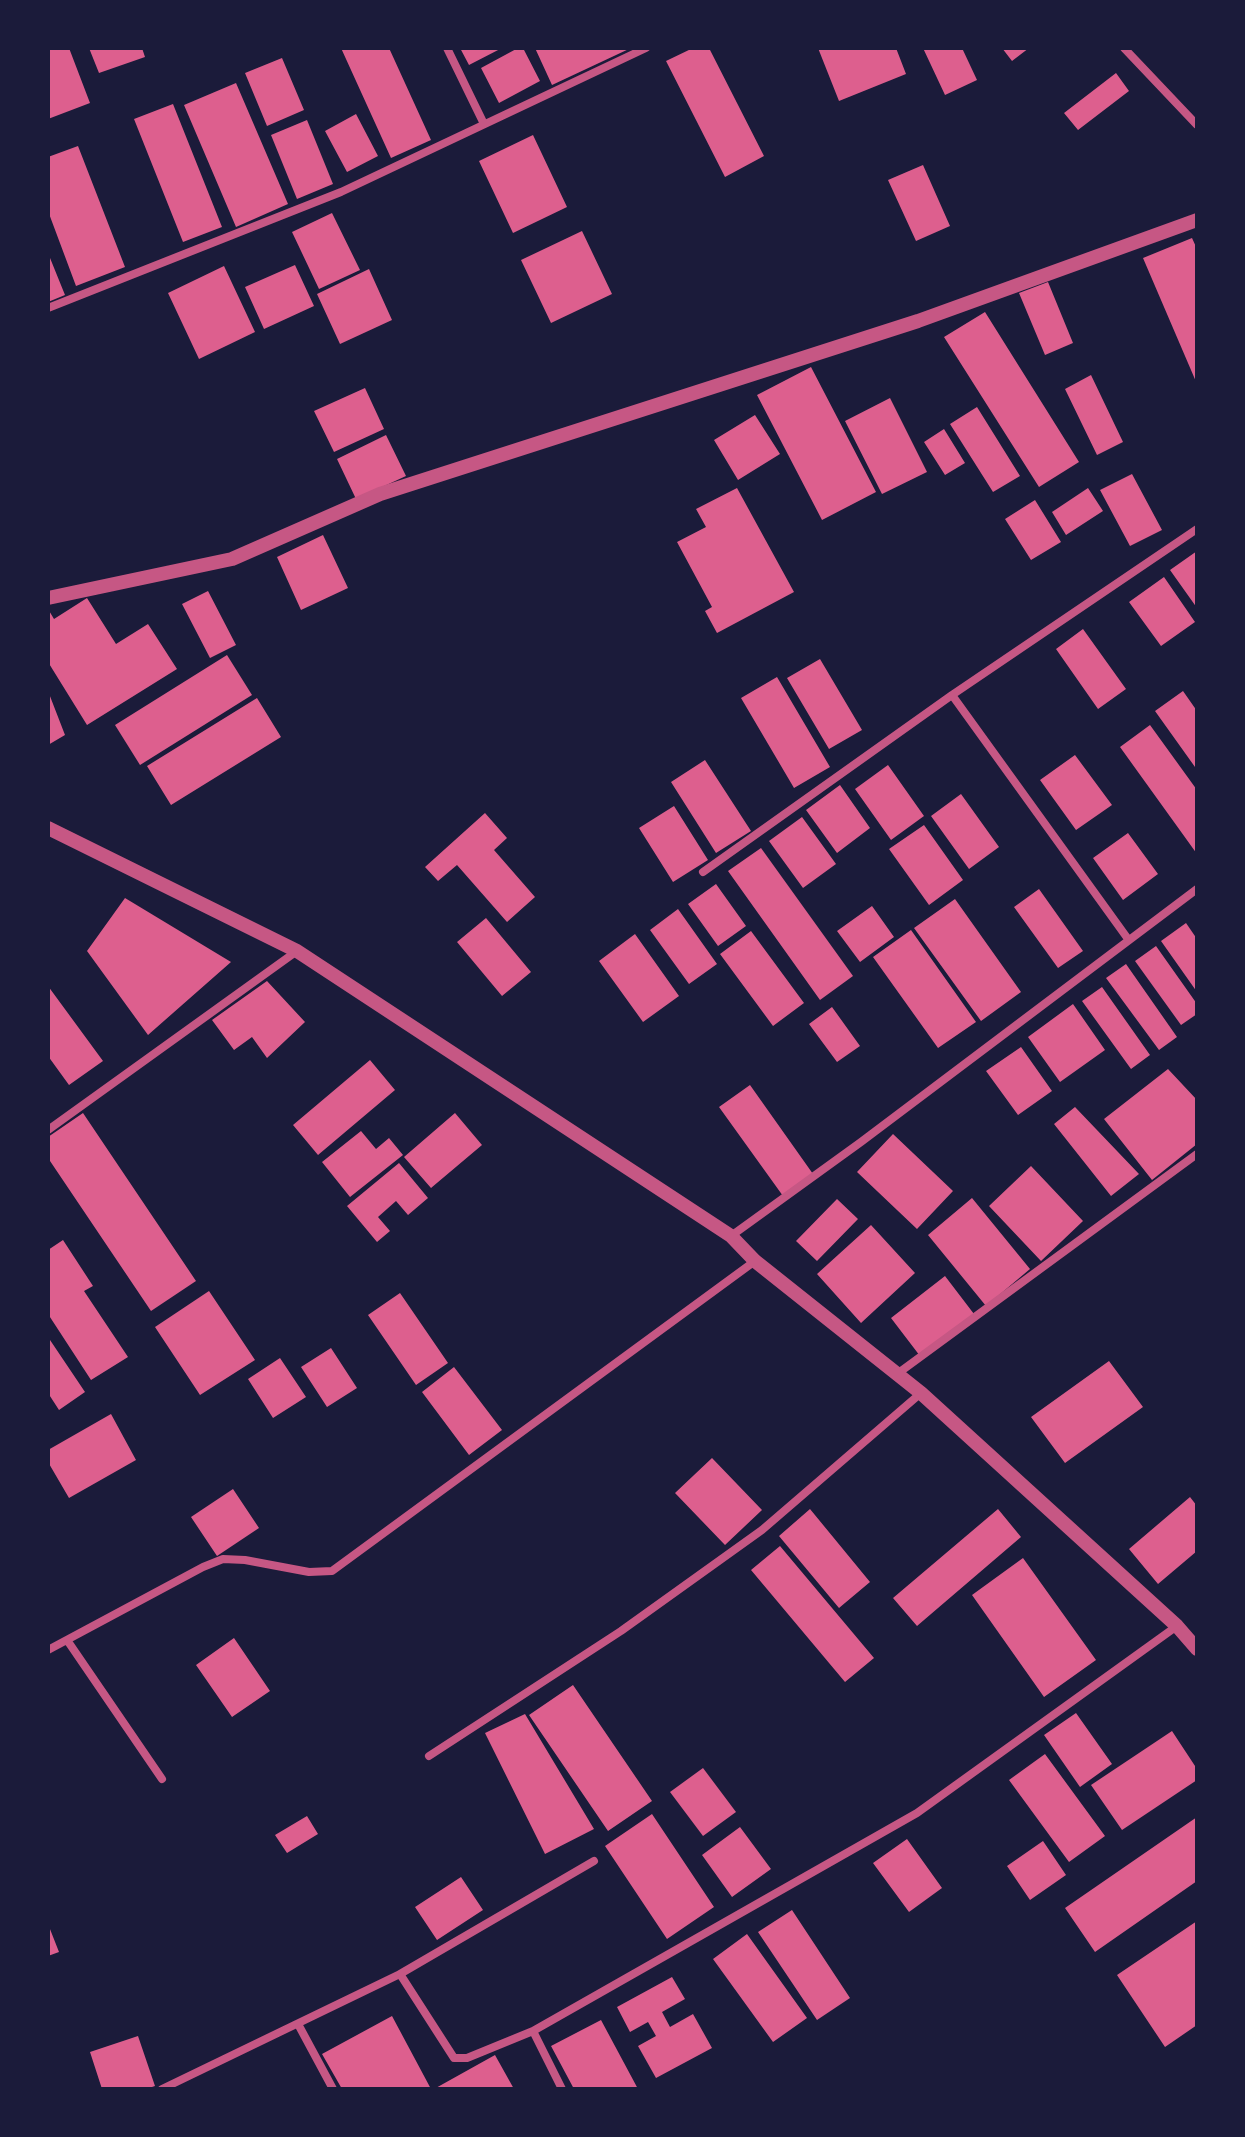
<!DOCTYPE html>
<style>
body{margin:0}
#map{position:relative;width:1245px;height:2137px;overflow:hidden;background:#1b1b3a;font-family:Bitter,serif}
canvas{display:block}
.frame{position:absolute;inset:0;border:50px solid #1b1b3a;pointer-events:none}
</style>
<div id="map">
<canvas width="1245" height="2137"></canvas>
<div class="frame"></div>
</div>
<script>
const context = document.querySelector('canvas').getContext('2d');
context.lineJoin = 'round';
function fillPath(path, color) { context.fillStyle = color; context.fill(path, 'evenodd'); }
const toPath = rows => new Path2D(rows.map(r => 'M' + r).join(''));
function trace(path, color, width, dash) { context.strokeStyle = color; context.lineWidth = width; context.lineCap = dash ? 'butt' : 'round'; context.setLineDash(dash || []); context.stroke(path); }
const building = toPath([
 [48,48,69,48,90,103,48,119],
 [89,48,142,48,145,57,99,73],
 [341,48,389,48,431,140,391,158],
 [460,48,502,48,469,65],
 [518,48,523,48,540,81,499,103,481,68],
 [535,48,631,48,552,85],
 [693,48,709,48,764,156,725,177,666,61],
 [818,48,896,48,906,74,839,101],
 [923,48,962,48,977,80,945,95],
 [1002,48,1029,48,1012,61],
 [282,58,304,110,267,126,245,73],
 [1116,73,1129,91,1078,130,1064,113],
 [236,83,288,204,236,227,184,105],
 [173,104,222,227,183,242,134,119],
 [356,114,378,156,347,172,325,131],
 [307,120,333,184,297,199,271,135],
 [533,135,567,207,513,233,479,161],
 [78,146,125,267,76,286,48,211,48,157],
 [923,165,950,226,916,241,888,180],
 [332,213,360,270,319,289,292,232],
 [582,231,612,294,551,323,521,260],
 [1192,238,1197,249,1197,384,1143,258],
 [48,253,65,295,48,302],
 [295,265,314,306,264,329,245,287],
 [224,266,255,332,199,359,168,293],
 [369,269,392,320,340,344,317,294],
 [1048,282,1073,343,1045,355,1019,293],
 [985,312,1079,462,1039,487,944,337],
 [811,367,876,492,822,520,757,395],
 [1091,375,1123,442,1097,455,1065,389],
 [365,388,384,429,334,452,314,411],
 [890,398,927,472,882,494,845,421],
 [977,407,1020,476,993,492,950,424],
 [755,415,780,454,738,480,714,440],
 [944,429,965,463,945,475,924,442],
 [386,435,406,476,356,499,337,459],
 [1132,474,1162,530,1130,546,1100,490],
 [737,488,794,592,717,633,705,611,712,607,677,542,706,527,696,509],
 [1088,488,1103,511,1066,535,1052,512],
 [1035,500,1061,542,1031,560,1005,519],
 [323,535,348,588,301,610,277,557],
 [1197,551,1197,608,1170,570],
 [1164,577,1195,622,1161,646,1129,602],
 [208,591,236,645,210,658,182,604],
 [87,598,116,644,148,624,177,669,87,725,48,662,48,609,54,619],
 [1083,629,1126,689,1098,709,1056,649],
 [227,655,252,695,140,765,115,725],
 [820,659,862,730,829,749,787,678],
 [777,677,830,767,794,788,741,698],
 [48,691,65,735,48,745],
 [1183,691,1197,711,1195,767,1155,711],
 [257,698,281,737,171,805,147,766],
 [1150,725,1197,790,1197,854,1120,747],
 [1075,755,1112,805,1076,830,1040,780],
 [705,760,751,831,716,853,671,782],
 [888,765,924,816,891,840,855,789],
 [840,785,870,828,837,853,806,810],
 [961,794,999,847,969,869,931,816],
 [674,806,708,860,673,882,639,828],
 [485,813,507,838,494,850,535,897,507,922,457,865,438,881,425,867],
 [802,817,836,864,803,888,769,841],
 [924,825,963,880,929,905,889,849],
 [1128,833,1158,874,1123,900,1093,858],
 [761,848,853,976,820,1000,728,871],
 [716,884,746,926,718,946,688,904],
 [1039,889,1083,951,1058,968,1014,907],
 [125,898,231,962,148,1035,87,951],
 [955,899,1021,992,981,1021,914,928],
 [872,906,894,937,860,962,837,931],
 [678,909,717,964,689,984,650,930],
 [486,918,531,972,502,996,457,942],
 [1186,923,1197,939,1197,992,1161,941],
 [911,930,976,1022,938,1048,873,957],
 [751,931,804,1003,773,1026,720,954],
 [635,934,679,996,643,1022,599,961],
 [1156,946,1197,1004,1197,1014,1181,1025,1135,961],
 [1126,964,1177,1037,1159,1050,1106,978],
 [267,981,305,1022,267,1058,252,1037,234,1050,212,1020],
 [48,986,103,1061,69,1085,48,1056],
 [1102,987,1150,1055,1131,1069,1082,1001],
 [1073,1004,1105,1050,1060,1082,1028,1037],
 [832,1007,860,1046,837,1062,809,1024],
 [1021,1047,1052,1091,1018,1115,986,1071],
 [370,1060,395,1090,318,1155,293,1125],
 [1168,1069,1197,1100,1197,1144,1152,1180,1104,1119],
 [750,1085,813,1174,783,1196,719,1107],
 [1075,1107,1139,1174,1111,1196,1054,1124],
 [83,1113,196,1281,151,1311,48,1158,48,1137],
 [455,1113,482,1145,431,1188,404,1157],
 [361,1131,376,1149,389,1138,403,1155,350,1197,322,1162],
 [893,1134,953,1191,917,1229,857,1172],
 [399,1163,428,1198,408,1215,396,1201,378,1217,390,1231,377,1242,347,1206],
 [1031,1166,1083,1221,1041,1261,989,1206],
 [972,1198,1030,1269,986,1306,928,1235],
 [837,1199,858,1219,817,1261,796,1241],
 [871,1225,915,1273,861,1323,817,1274],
 [63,1240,93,1286,84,1291,128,1357,91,1380,48,1314,48,1250],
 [945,1276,974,1314,920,1356,891,1318],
 [209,1291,255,1360,200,1395,155,1327],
 [400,1293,448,1363,416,1385,368,1315],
 [48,1337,85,1392,59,1410,48,1393],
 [331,1348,357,1388,327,1407,301,1367],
 [280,1358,306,1397,273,1418,248,1379],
 [1109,1361,1143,1407,1065,1463,1031,1417],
 [454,1367,502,1430,469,1455,422,1392],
 [111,1414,136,1460,69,1498,48,1462,48,1450],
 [712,1458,762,1510,725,1545,675,1493],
 [233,1489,259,1528,217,1556,191,1517],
 [1190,1497,1197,1506,1197,1551,1158,1584,1129,1549],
 [810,1509,870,1582,839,1608,779,1536],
 [998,1509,1021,1537,917,1626,893,1598],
 [780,1546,874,1658,845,1682,751,1570],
 [1023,1558,1096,1660,1044,1697,972,1595],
 [234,1638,270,1691,232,1717,196,1665],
 [573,1685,652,1801,608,1831,529,1715],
 [1076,1713,1112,1764,1080,1787,1044,1735],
 [525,1714,594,1829,545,1854,485,1733],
 [1172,1731,1197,1769,1197,1780,1122,1830,1091,1785],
 [1045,1754,1105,1836,1069,1862,1009,1780],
 [703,1768,736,1812,703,1836,670,1792],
 [652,1814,714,1907,667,1939,605,1846],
 [307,1816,318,1834,287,1853,275,1835],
 [1197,1817,1197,1881,1095,1952,1065,1908],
 [740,1827,771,1869,732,1897,702,1855],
 [907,1839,942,1888,909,1912,873,1863],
 [1043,1841,1066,1875,1030,1900,1007,1866],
 [461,1877,483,1910,437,1940,415,1907],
 [792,1910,850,1998,817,2020,758,1932],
 [1197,1921,1197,2025,1165,2047,1117,1975],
 [48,1924,59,1952,48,1956],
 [747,1934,807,2018,773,2042,713,1959],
 [672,1977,685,1999,662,2012,670,2027,693,2014,712,2048,656,2078,638,2046,656,2036,648,2022,630,2032,617,2007],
 [392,2016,431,2089,342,2089,322,2054],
 [601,2020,638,2089,574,2089,551,2046],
 [138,2036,155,2086,146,2089,102,2089,90,2052],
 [495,2055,514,2089,434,2089]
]);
const minor = toPath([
 [447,48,484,124],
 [1124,48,1197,125],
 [48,308,341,192,646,48],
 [952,695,1128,939],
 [703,872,952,695,1197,529],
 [48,1130,297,951],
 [731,1236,861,1142,1197,889],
 [897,1374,1197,1154],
 [67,1640,162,1779],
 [48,1650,203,1567,223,1559,245,1560,309,1572,332,1571,755,1261],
 [429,1756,621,1631,762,1530,921,1393],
 [400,1974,594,1861],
 [298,2024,333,2089],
 [533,2031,562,2089],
 [162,2089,400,1974,454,2058,467,2058,533,2031,917,1813,1177,1626]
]);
const tertiary = toPath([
 [48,598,232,559,380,494,918,321,1197,220],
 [48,828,297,951,731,1236,755,1261,921,1393,1177,1626,1197,1649]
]);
fillPath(building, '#dd5f8e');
trace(minor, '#c65784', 8);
trace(tertiary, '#c65784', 14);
</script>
